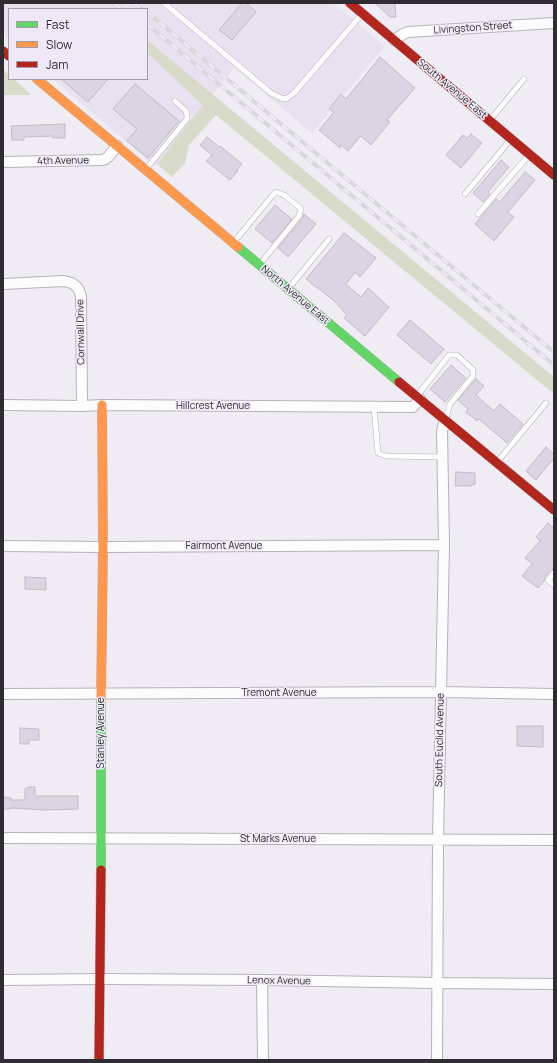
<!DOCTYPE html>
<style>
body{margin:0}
#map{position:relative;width:557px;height:1063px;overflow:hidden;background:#f0ecf4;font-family:Manrope,sans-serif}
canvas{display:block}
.frame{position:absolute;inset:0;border:4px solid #2f2d33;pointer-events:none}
.legend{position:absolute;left:8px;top:8px;width:140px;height:72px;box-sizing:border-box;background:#efe9f7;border:1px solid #a29ea9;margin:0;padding:5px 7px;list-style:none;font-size:12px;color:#2f2d33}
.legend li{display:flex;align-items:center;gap:8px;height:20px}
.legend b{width:20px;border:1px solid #a29ea9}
</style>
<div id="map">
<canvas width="557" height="1063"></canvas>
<div class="frame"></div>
<ul class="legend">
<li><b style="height:5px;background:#63d668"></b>Fast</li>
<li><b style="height:5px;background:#ff974d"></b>Slow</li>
<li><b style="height:5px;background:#b3261e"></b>Jam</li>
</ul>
</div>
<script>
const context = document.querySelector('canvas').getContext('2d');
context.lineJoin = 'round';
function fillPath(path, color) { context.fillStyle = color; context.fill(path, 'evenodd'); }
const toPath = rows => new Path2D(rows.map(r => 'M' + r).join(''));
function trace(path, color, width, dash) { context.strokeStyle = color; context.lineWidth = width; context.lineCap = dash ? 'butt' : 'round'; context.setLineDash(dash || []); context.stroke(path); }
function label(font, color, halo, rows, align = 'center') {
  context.font = font + ' Manrope,sans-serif'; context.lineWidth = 3; context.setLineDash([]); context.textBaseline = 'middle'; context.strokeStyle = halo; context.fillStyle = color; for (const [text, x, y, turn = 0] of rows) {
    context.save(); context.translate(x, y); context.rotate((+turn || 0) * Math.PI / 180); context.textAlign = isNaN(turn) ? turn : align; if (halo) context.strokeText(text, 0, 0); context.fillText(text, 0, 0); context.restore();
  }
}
const built = toPath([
 [3,3,333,3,385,46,312,133,234,68,155,166,53,79,147,79,147,9,9,9,9,40,3,35]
]);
const green = toPath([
 [147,40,554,377,554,394,216,115,189,145,185,163,172,177,157,164,203,105,147,53],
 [3,69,9,75,9,79,14,79,31,95,3,95]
]);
const building = toPath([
 [242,3,246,3,256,12,232,40,219,30,242,3],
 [375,3,395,3,396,17,390,17,375,3],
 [380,57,415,88,387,120,390,122,371,145,361,136,348,151,341,145,340,148,319,130,334,112,329,109,341,94,346,99,380,57],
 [61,79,108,79,88,102,61,79],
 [135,84,179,121,148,158,127,141,137,129,113,109,135,84],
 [65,124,65,138,53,138,53,136,24,137,24,140,12,140,11,126,65,124],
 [471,134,482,143,461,168,446,155,463,135,467,138,471,134],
 [207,137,219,147,220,146,242,164,237,170,238,171,230,180,206,161,212,155,200,145,207,137],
 [501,160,509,167,488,192,490,194,483,202,473,193,501,160],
 [525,172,535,180,508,212,514,217,494,241,475,224,496,199,500,202,525,172],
 [275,205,292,219,272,243,255,229,275,205],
 [304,214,316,224,288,257,278,248,302,219,304,214],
 [344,233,376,258,360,277,355,272,346,284,361,297,368,288,389,307,365,336,344,318,347,315,333,300,306,279,344,233],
 [410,320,444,349,431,364,397,335,410,320],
 [451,365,466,378,445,402,430,389,451,365],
 [476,379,484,386,476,395,494,411,500,404,523,424,507,443,479,419,477,421,466,412,468,409,458,400,476,379],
 [546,447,554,454,554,458,536,480,526,471,546,447],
 [456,472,475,473,475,484,470,486,455,486,456,472],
 [548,523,554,528,554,569,551,570,545,577,544,581,538,588,522,576,532,564,525,558,540,541,536,537,548,523],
 [25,577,46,578,46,590,25,589,25,577],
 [517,726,543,726,543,747,517,746,517,726],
 [20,728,39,729,39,740,29,740,29,744,20,744,20,728],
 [29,787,35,787,35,796,78,796,78,809,45,810,11,808,11,809,3,809,3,797,11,798,11,800,25,800,25,789,29,787]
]);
const lane = toPath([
 [164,3,271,93,281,98,286,99,294,93,362,14],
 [490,120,524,79],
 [146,169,187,119,187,116,186,111,175,101],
 [465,194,511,139],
 [478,214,529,155],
 [234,242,272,196,276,192,284,195,299,207,301,209,299,216,260,264],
 [289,288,329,239],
 [417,396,449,355,457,355,473,370,473,376,450,404,446,418],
 [374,407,378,453,386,456,443,457],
 [498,461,546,403],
 [554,573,548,580,554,585]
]);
const street = toPath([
 [394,40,403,34,408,32,554,23],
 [3,162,102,160,105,159,108,157,117,146],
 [3,284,64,281,72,283,78,288,81,296,82,406],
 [3,405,82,406,102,405,413,407,420,399],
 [3,546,103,547,444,545],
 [3,694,441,692,554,694],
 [3,838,554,840],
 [3,980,100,979,262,980,438,983,554,984],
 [262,980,263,1060],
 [437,1060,438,840,444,545,442,431,445,420]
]);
const fast = toPath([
 [238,247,399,382],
 [101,870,101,701]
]);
const slow = toPath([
 [37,79,238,247],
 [101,701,103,547,102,405]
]);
const jam = toPath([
 [350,3,554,175],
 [3,51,9,56],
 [399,382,554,510],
 [99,1060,101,870]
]);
const rail = toPath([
 [114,3,121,9],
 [133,3,142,9],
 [147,12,554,352],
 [147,24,554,365]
]);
const streetNames = [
 ["Livingston Street",473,28,-4],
 ["South Avenue East",452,89,40],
 ["4th Avenue",63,161,-1],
 ["North Avenue East",295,295,40],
 ["Cornwall Drive",81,332,-91],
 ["Hillcrest Avenue",213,406],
 ["Fairmont Avenue",224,546],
 ["Tremont Avenue",279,693],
 ["Stanley Avenue",101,733,-90],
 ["South Euclid Avenue",440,740,-89],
 ["St Marks Avenue",278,839],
 ["Lenox Avenue",279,981,1]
];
fillPath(built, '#e7e1f0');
fillPath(green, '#d8daca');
fillPath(building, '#dbd4e2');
trace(building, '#c0bdc4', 1);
trace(lane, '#b5b2b8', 6);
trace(street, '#b5b2b8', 12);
trace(fast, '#b5b2b8', 10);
trace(slow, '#b5b2b8', 10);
trace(jam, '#b5b2b8', 10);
trace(lane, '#fdfcfd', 5);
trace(street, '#fdfcfd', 10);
trace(fast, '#63d668', 9);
trace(slow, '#ff974d', 9);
trace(jam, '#b3261e', 9);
trace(rail, '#d8d7da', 4);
trace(rail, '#efe9f7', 2.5, [8]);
label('10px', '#2f2d33', '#efe9f7', streetNames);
</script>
